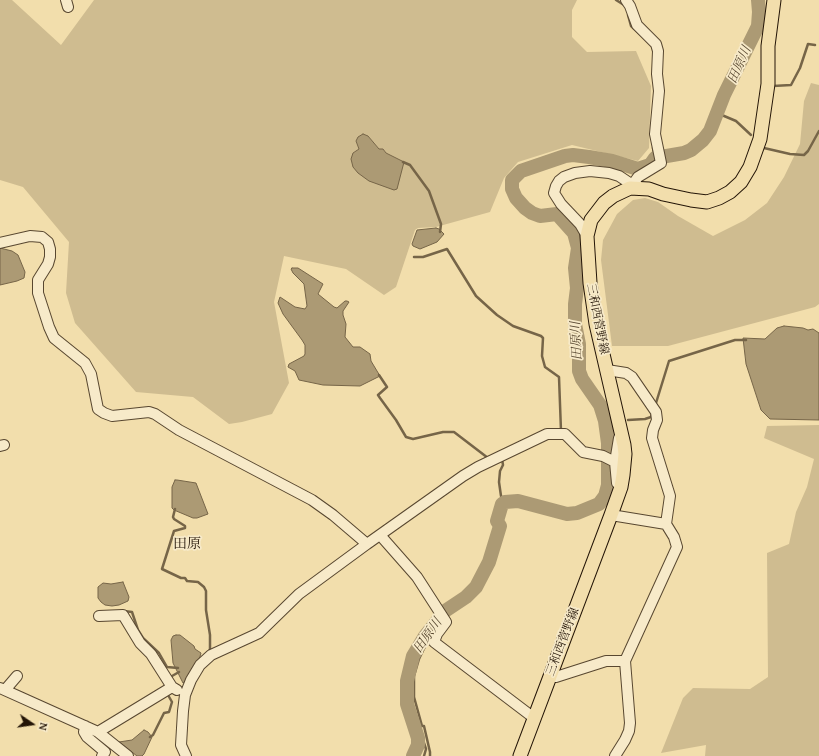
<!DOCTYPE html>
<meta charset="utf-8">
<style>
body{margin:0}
#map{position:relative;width:819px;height:756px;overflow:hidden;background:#f2deac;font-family:"Gentium Book Plus",serif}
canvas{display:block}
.north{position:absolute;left:12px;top:704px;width:40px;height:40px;-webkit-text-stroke:3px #f7eac9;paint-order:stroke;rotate:103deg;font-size:11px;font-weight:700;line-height:16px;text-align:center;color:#241507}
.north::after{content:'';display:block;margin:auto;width:14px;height:18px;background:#241507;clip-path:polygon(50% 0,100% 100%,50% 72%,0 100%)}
</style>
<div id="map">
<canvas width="819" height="756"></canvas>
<div class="north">N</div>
</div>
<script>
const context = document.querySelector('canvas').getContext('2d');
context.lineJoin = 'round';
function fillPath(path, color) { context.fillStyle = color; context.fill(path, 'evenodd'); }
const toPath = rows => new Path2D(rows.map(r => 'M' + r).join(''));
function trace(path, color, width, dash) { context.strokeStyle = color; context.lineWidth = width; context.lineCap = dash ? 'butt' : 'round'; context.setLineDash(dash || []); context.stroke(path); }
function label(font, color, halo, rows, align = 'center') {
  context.font = font + ' "Gentium Book Plus","Noto Serif JP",serif'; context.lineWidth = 3.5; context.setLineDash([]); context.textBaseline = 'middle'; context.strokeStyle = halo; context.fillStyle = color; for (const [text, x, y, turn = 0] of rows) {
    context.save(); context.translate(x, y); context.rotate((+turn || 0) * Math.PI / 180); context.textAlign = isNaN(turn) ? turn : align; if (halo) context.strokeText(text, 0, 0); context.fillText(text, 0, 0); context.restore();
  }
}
const green = toPath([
 [0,0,12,0,61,45,94,0,577,0,572,10,572,37,587,52,636,51,651,86,649,148,638,161,572,145,518,162,504,178,490,212,436,227,418,228,415,230,396,287,384,295,346,269,284,256,274,302,289,383,272,414,242,422,229,424,193,397,136,392,75,323,66,293,69,242,23,187,0,180],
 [368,136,379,149,383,149,386,153,404,162,353,153,359,149,356,141],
 [811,83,819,85,819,304,815,307,668,346,612,346,601,260,603,240,617,214,633,200,645,198,658,202,678,216,713,236,745,220,767,203,784,177,800,144,804,101],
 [819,425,819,756,705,756,706,745,661,753,683,698,693,688,750,689,768,677,767,553,789,544,796,512,807,487,814,459,764,438,767,426]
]);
const water = toPath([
 [363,134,368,136,379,149,383,149,386,153,404,162,397,189,394,190,369,181,358,173,353,167,351,159,353,153,359,149,356,141,358,137,363,134],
 [436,228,439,229,444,234,437,242,420,249,413,246,412,244,417,230,436,228],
 [0,248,12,251,18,255,25,272,24,278,17,281,0,285,0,248],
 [292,268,298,268,323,284,318,294,334,307,337,308,345,301,347,301,349,302,343,311,343,315,346,324,345,337,353,347,360,347,370,354,371,361,380,376,360,386,323,385,299,380,295,371,288,367,289,364,304,356,305,354,305,345,302,340,283,314,278,303,280,297,295,307,305,309,307,306,304,284,293,273,291,269,292,268],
 [784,326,803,328,808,330,813,329,819,333,819,420,770,419,761,410,746,364,743,338,765,339,777,328,784,326],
 [175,480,177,480,196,483,208,514,197,518,193,518,174,510,172,508,172,487,175,480],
 [123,582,129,597,128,601,119,605,112,606,105,605,101,602,98,598,98,587,103,583,111,584,123,582],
 [176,635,180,635,194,646,195,649,201,653,199,660,186,681,183,683,173,663,171,640,173,636,176,635],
 [144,730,148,732,152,737,144,754,142,756,137,756,119,742,132,740,144,730]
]);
const stream = toPath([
 [616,0,624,5],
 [628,15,631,26,640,34],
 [773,86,791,85,800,68,808,44,815,45],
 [717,113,736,121,751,135],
 [653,148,655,158],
 [764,148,790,154,804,155,808,151,819,131],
 [403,162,410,165,429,191,441,224,440,232],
 [414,257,423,257,447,249,476,296,497,315,513,326,541,336,543,338,542,356,545,367,559,377,561,431],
 [379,375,387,387,378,395,380,398,396,420,406,437,413,439,443,432,454,432,488,458,490,457],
 [656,403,669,361,735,340,746,340],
 [628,420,645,419,651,417,652,414],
 [605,421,613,420],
 [502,459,503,465,500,471,499,482,501,496,505,502],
 [603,460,608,465],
 [175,509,173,517,174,519,185,526,185,528,174,531,162,569,181,578,185,578,187,581,198,582,204,587,206,591,206,610,210,635,210,649,209,652],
 [124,611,132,612,138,630,143,638,159,653,167,667,178,668],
 [446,616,460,605,466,597],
 [172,676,179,672],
 [416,732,424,743,426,749,424,756],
 [150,737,153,735,164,713,169,712,172,702,168,695],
 [430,756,430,752,424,726,422,726,414,697,414,676,419,659,436,623,442,619]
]);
const river = toPath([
 [413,756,418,745,418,738,407,704,407,681,413,656,425,636,445,611,466,597,476,587,489,562,500,526,497,521,502,504,505,502,518,501,567,514,577,513,599,504,605,496,608,485,608,443,605,421,600,405,582,379,579,371,579,344,575,324,575,304,577,288,575,268,578,248,574,233,557,214,540,216,532,213,525,208,516,198,512,189,512,180,521,171,565,156,573,155,589,157,612,161,638,169,650,165,655,158,684,153,691,150,703,140,710,131,724,95,758,26,759,12,758,0]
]);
const minor = toPath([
 [66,0,68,7],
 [626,0,630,6,637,25,656,44,658,51,657,74,659,91,655,134,661,163,638,177,630,188],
 [587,236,580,224,561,204,554,193,556,186,559,181,564,177,575,173,590,171,609,173,619,176,628,182,630,188],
 [0,243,30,236,42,237,48,242,50,249,50,257,48,264,38,280,38,293,49,327,54,338,85,363,91,374,98,409,104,413,112,416,149,412,155,414,179,430,312,500,333,515,367,544,463,476,478,467,547,434,565,434,583,452,603,456,615,462],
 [607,370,626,373,632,377,656,412,657,420,653,430,652,438,670,496,666,524,674,537,677,547,625,661,630,723,629,731,625,740,615,756],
 [0,446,4,445],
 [620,486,617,483,615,462,619,438,622,434],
 [611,515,666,524],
 [380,535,417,577,446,622,437,634,434,642,534,718],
 [99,616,123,615,140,643,151,654,172,687],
 [551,675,556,677,606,661,625,661],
 [0,688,98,732,128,756],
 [5,690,17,676],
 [85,726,84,732,87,737,105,752,102,756],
 [98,732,172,687,177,690],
 [186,756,181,745,183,711,185,695,191,680,200,665,211,655,259,633,299,594,367,544]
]);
const major = toPath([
 [520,756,611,515,621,487,623,475,625,454,624,445,596,324,590,283,587,236,591,220,604,203,613,196,630,188,649,189,663,194,691,200,707,202,719,198,730,192,741,182,750,167,760,139,768,84,768,46,774,0]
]);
const streetNames = [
 ["三和西菅野線",597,319,79],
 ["三和西菅野線",563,642,-69]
];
const waterNames = [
 ["田原川",740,65,-66],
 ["田原川",577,341,-93],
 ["田原川",428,636,-55]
];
const quarterNames = [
 ["田原",187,544]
];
fillPath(green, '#cfbc90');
fillPath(water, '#ac9a74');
trace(water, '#766548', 1);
trace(stream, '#766548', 2.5);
trace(river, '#ac9a74', 14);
trace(minor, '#584730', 12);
trace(major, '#241507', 15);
trace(minor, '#f7eac9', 10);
trace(major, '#f2deac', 13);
label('12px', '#241507', '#f7eac9', streetNames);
label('italic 13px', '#5a4a33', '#f7eac9', waterNames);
label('14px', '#241507', '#f7eac9', quarterNames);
</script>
